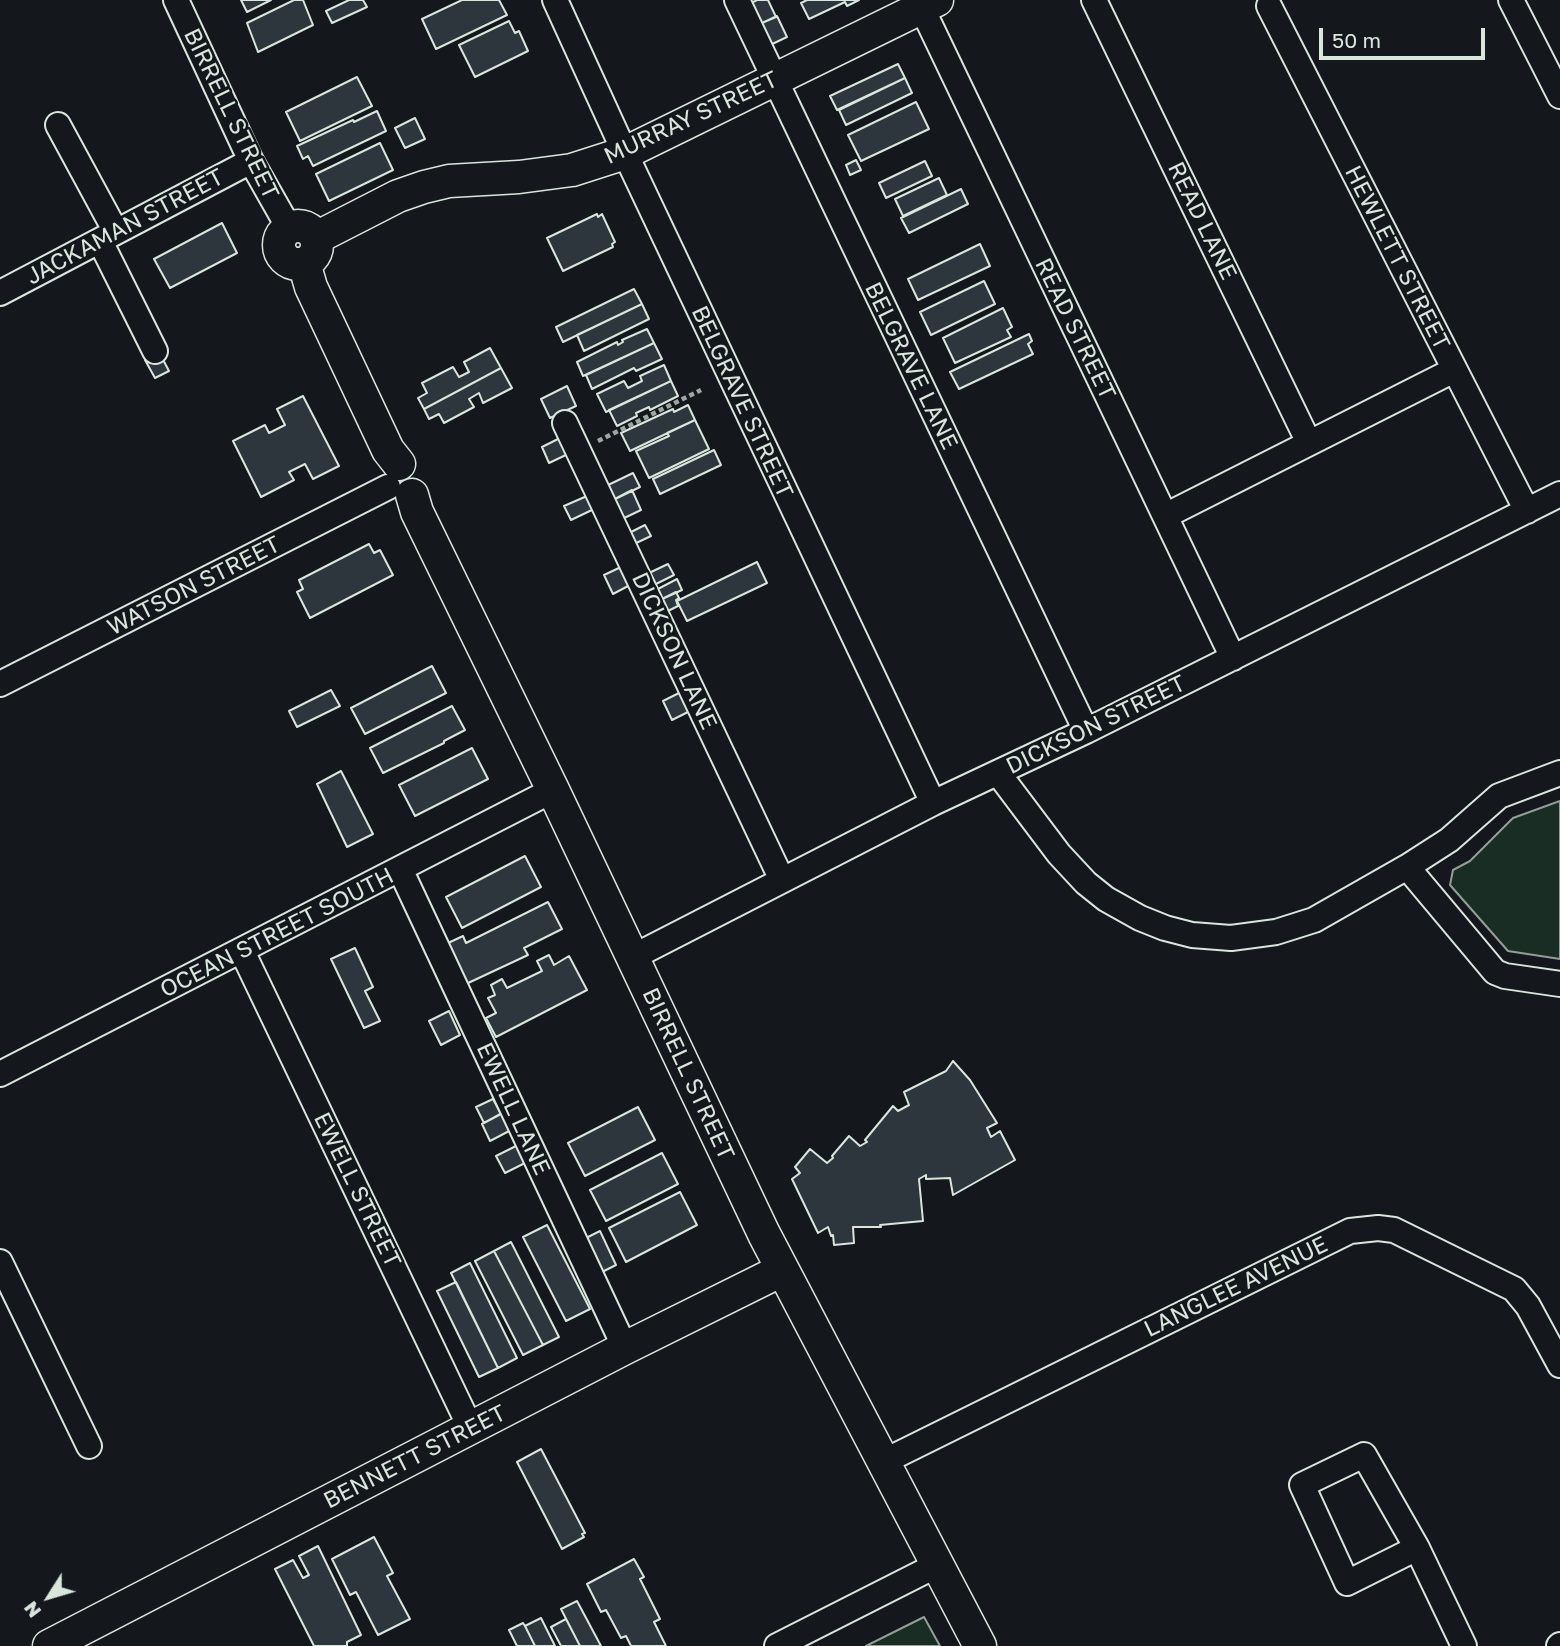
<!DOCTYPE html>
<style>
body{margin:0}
#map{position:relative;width:1560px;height:1646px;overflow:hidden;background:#14181c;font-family:"Golos Text",sans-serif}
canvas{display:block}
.north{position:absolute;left:14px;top:1562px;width:70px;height:70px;-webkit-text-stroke:5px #14181c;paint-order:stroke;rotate:233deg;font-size:19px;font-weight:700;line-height:28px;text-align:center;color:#d8e6dc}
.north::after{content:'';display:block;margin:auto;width:24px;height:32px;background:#d8e6dc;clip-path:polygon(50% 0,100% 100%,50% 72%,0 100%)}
.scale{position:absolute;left:1319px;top:28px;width:166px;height:32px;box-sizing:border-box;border:4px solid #d8e6dc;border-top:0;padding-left:9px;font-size:21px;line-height:24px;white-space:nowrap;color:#d8e6dc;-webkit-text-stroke:5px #14181c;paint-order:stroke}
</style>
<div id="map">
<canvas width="1560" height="1646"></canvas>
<div class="north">N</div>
<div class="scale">50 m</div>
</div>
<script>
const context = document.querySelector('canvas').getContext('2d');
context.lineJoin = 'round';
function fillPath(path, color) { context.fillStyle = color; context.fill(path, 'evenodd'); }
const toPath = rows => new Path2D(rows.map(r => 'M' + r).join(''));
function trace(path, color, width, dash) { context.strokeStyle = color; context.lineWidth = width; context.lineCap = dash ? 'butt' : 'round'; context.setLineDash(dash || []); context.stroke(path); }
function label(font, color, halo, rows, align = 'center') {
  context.font = font + ' "Golos Text",sans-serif'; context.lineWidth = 5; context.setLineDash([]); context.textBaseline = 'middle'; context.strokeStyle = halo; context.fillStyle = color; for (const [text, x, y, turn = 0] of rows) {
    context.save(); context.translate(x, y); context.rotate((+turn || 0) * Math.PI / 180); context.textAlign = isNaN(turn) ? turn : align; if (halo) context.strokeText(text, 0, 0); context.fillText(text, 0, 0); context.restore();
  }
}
const green = toPath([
 [1560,801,1560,959,1508,951,1450,885,1453,870,1470,861,1513,818,1560,801],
 [924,1617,940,1646,866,1646,924,1617]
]);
const building = toPath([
 [241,0,271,0,247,12,241,0],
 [294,0,303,0,313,25,258,52,247,23,294,0],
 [349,0,363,0,367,7,332,23,326,11,349,0],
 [462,0,499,0,507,15,436,49,422,19,462,0],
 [757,0,768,0,776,17,757,25,747,5,757,0],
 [807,0,859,0,847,6,845,2,809,19,801,3,807,0],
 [777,16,787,37,768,46,758,25,777,16],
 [509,21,515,33,519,31,528,51,475,77,459,45,509,21],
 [898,64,905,78,837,110,830,96,898,64],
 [357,77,372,106,300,141,286,112,357,77],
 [905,78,912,93,846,125,839,110,905,78],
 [916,102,929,129,861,161,848,135,916,102],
 [377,111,386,131,313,166,308,156,303,159,297,146,353,120,354,122,377,111],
 [415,118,425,139,405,148,395,128,415,118],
 [380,143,393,170,329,201,316,174,380,143],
 [856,160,861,170,850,175,846,165,856,160],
 [925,161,932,176,886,198,879,183,925,161],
 [939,178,947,195,903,216,895,199,939,178],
 [961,189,968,204,909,233,901,218,961,189],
 [597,214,598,217,602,214,615,242,612,244,613,247,563,271,547,238,597,214],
 [222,223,237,253,170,288,154,259,222,223],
 [980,244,990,266,918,300,908,279,980,244],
 [984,281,995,304,931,335,920,312,984,281],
 [634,289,642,304,563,342,556,327,634,289],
 [642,304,649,319,584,351,577,335,642,304],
 [1003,308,1012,327,1007,330,1011,337,955,363,943,338,1003,308],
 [647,329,654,343,583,376,577,362,617,342,618,345,623,342,622,340,647,329],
 [1029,334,1032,341,1028,344,1033,354,959,389,950,372,1029,334],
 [654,343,662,359,636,371,634,368,592,389,586,375,654,343],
 [490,348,501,368,424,409,418,398,427,393,422,383,453,367,459,377,469,372,464,362,490,348],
 [159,352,169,371,155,378,145,360,159,352],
 [664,365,671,381,606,412,597,394,624,381,628,388,642,381,640,376,664,365],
 [501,368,512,388,483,403,479,393,469,399,474,407,444,423,439,414,429,419,424,409,501,368],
 [671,381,678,396,650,410,649,407,636,413,637,416,617,426,609,410,671,381],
 [567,386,576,406,550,418,541,399,567,386],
 [303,396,339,466,313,479,305,464,289,472,294,480,261,497,233,441,265,425,269,433,285,425,277,409,303,396],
 [688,405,695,420,630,451,621,433,673,409,674,412,688,405],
 [695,420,709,449,649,478,636,451,669,436,667,433,695,420],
 [560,438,568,454,549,463,542,447,560,438],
 [714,450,721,465,660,494,653,479,714,450],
 [633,473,640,487,611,501,604,487,633,473],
 [632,490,641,510,620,520,611,501,632,490],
 [587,496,594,509,571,520,564,506,587,496],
 [645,525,651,536,632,545,627,534,645,525],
 [369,544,374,553,380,550,393,575,310,618,297,592,303,589,299,580,369,544],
 [757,562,767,583,687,621,677,601,757,562],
 [668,564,674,575,654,585,649,573,668,564],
 [621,567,630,585,613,594,604,575,621,567],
 [677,579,682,590,660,600,656,590,677,579],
 [676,592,679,598,676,600,678,606,666,612,660,600,676,592],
 [432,666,446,693,365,734,351,708,432,666],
 [331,690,340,706,297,727,289,711,331,690],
 [681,692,690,711,672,720,663,701,681,692],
 [452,706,465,730,444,741,444,743,383,773,370,748,452,706],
 [472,748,488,779,415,816,399,785,472,748],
 [341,771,373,834,347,847,317,784,341,771],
 [525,856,541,887,462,928,446,897,525,856],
 [548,902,562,929,524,948,528,955,466,984,446,944,463,936,466,943,548,902],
 [355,948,373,987,365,991,380,1021,364,1028,331,959,355,948],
 [549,955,554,965,569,956,587,990,496,1037,486,1018,496,1013,488,998,495,995,491,985,502,979,507,988,542,971,537,961,549,955],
 [449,1011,460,1035,441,1045,429,1021,449,1011],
 [953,1061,970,1080,997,1123,987,1128,991,1137,1000,1131,1015,1160,953,1195,950,1178,926,1179,926,1175,919,1179,923,1221,880,1225,881,1227,853,1227,854,1243,834,1245,833,1235,831,1236,828,1227,818,1233,792,1179,800,1173,795,1167,810,1149,827,1163,833,1158,832,1156,849,1136,860,1146,867,1142,865,1140,893,1106,898,1111,909,1105,904,1092,946,1071,953,1061],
 [493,1099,501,1114,484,1123,476,1107,493,1099],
 [638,1107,655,1140,585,1176,568,1143,638,1107],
 [504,1112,513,1129,490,1141,482,1124,504,1112],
 [520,1144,529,1161,505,1173,496,1156,520,1144],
 [662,1153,678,1184,606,1221,590,1190,662,1153],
 [680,1192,697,1225,626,1262,609,1228,680,1192],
 [547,1225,590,1309,566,1321,523,1237,547,1225],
 [600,1231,616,1265,600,1273,582,1240,600,1231],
 [511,1242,559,1337,543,1345,494,1251,511,1242],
 [494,1251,543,1345,523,1355,475,1261,494,1251],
 [470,1263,517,1358,498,1368,451,1273,470,1263],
 [456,1282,498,1368,479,1377,437,1291,456,1282],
 [541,1449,585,1533,582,1534,584,1537,562,1549,517,1462,541,1449],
 [374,1537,393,1573,387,1576,410,1619,378,1635,356,1592,350,1595,332,1559,374,1537],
 [318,1546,361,1635,347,1642,347,1646,314,1646,275,1569,293,1560,303,1578,309,1575,299,1556,318,1546],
 [634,1559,644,1577,640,1579,660,1619,654,1622,666,1646,631,1646,626,1636,621,1638,606,1610,601,1612,587,1584,634,1559],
 [577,1601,601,1646,580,1646,561,1609,577,1601],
 [541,1618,555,1646,535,1646,525,1626,541,1618],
 [566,1619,580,1646,561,1646,551,1627,566,1619],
 [523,1623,525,1626,535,1646,517,1646,509,1630,523,1623]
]);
const path = toPath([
 [598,441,701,390]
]);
const minor = toPath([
 [176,0,251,161,289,228],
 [555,0,625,153,933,803],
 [737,0,1086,731],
 [918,0,1233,658],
 [1094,0,1309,443],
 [1511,0,1560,96],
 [1269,6,1527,511],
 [58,125,116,232],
 [100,241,155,351],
 [0,293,251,161],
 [565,423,782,880],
 [1165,516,1454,370],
 [0,684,388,487],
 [998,773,1059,854,1086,883,1106,899,1140,918,1165,928,1192,935,1231,938,1276,932,1314,920,1407,867,1449,840,1499,796,1560,773],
 [1407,867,1495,972,1505,976,1560,984],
 [400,869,625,1348],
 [242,951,471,1429],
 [633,957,933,803,1086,731,1560,494],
 [0,1074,553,790],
 [0,1262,89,1446],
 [883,1462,1350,1231,1378,1228,1394,1230,1514,1289,1528,1306,1560,1365],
 [1417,1548,1347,1583,1302,1485,1364,1455,1417,1548,1464,1646],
 [777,1646,937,1565],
 [1559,1646,1560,1645]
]);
const major = toPath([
 '279 245a19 19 0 1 1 38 0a19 19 0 1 1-38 0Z',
 [316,238,398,196,424,187,449,181,519,177,572,170,625,153,937,0],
 [304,263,311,287,388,450,399,464],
 [412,495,417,512,553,790,764,1234,980,1646],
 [49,1646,625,1348,782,1270]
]);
const streetNames = [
 ["BIRRELL STREET",231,114,64],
 ["MURRAY STREET",691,118,-25],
 ["READ LANE",1202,221,64],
 ["JACKAMAN STREET",125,227,-28],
 ["HEWLETT STREET",1397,258,63],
 ["READ STREET",1075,329,64],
 ["BELGRAVE LANE",911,366,64],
 ["BELGRAVE STREET",742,402,65],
 ["WATSON STREET",194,586,-27],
 ["DICKSON LANE",674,651,65],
 ["DICKSON STREET",1096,725,-26],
 ["OCEAN STREET SOUTH",277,933,-27],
 ["BIRRELL STREET",688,1074,65],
 ["EWELL LANE",513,1109,65],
 ["EWELL STREET",357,1190,64],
 ["LANGLEE AVENUE",1236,1287,-26],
 ["BENNETT STREET",415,1457,-27]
];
fillPath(green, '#1a2d24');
trace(green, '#939e99', 2);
fillPath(building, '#2c363c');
trace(building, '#d8e6dc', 2);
trace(minor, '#d8e6dc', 28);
trace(major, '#d8e6dc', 35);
trace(path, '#9da8a2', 4.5, [5, 3.5]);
trace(minor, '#14181c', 24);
trace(major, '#14181c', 32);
label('23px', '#d8e6dc', '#14181c', streetNames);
</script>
